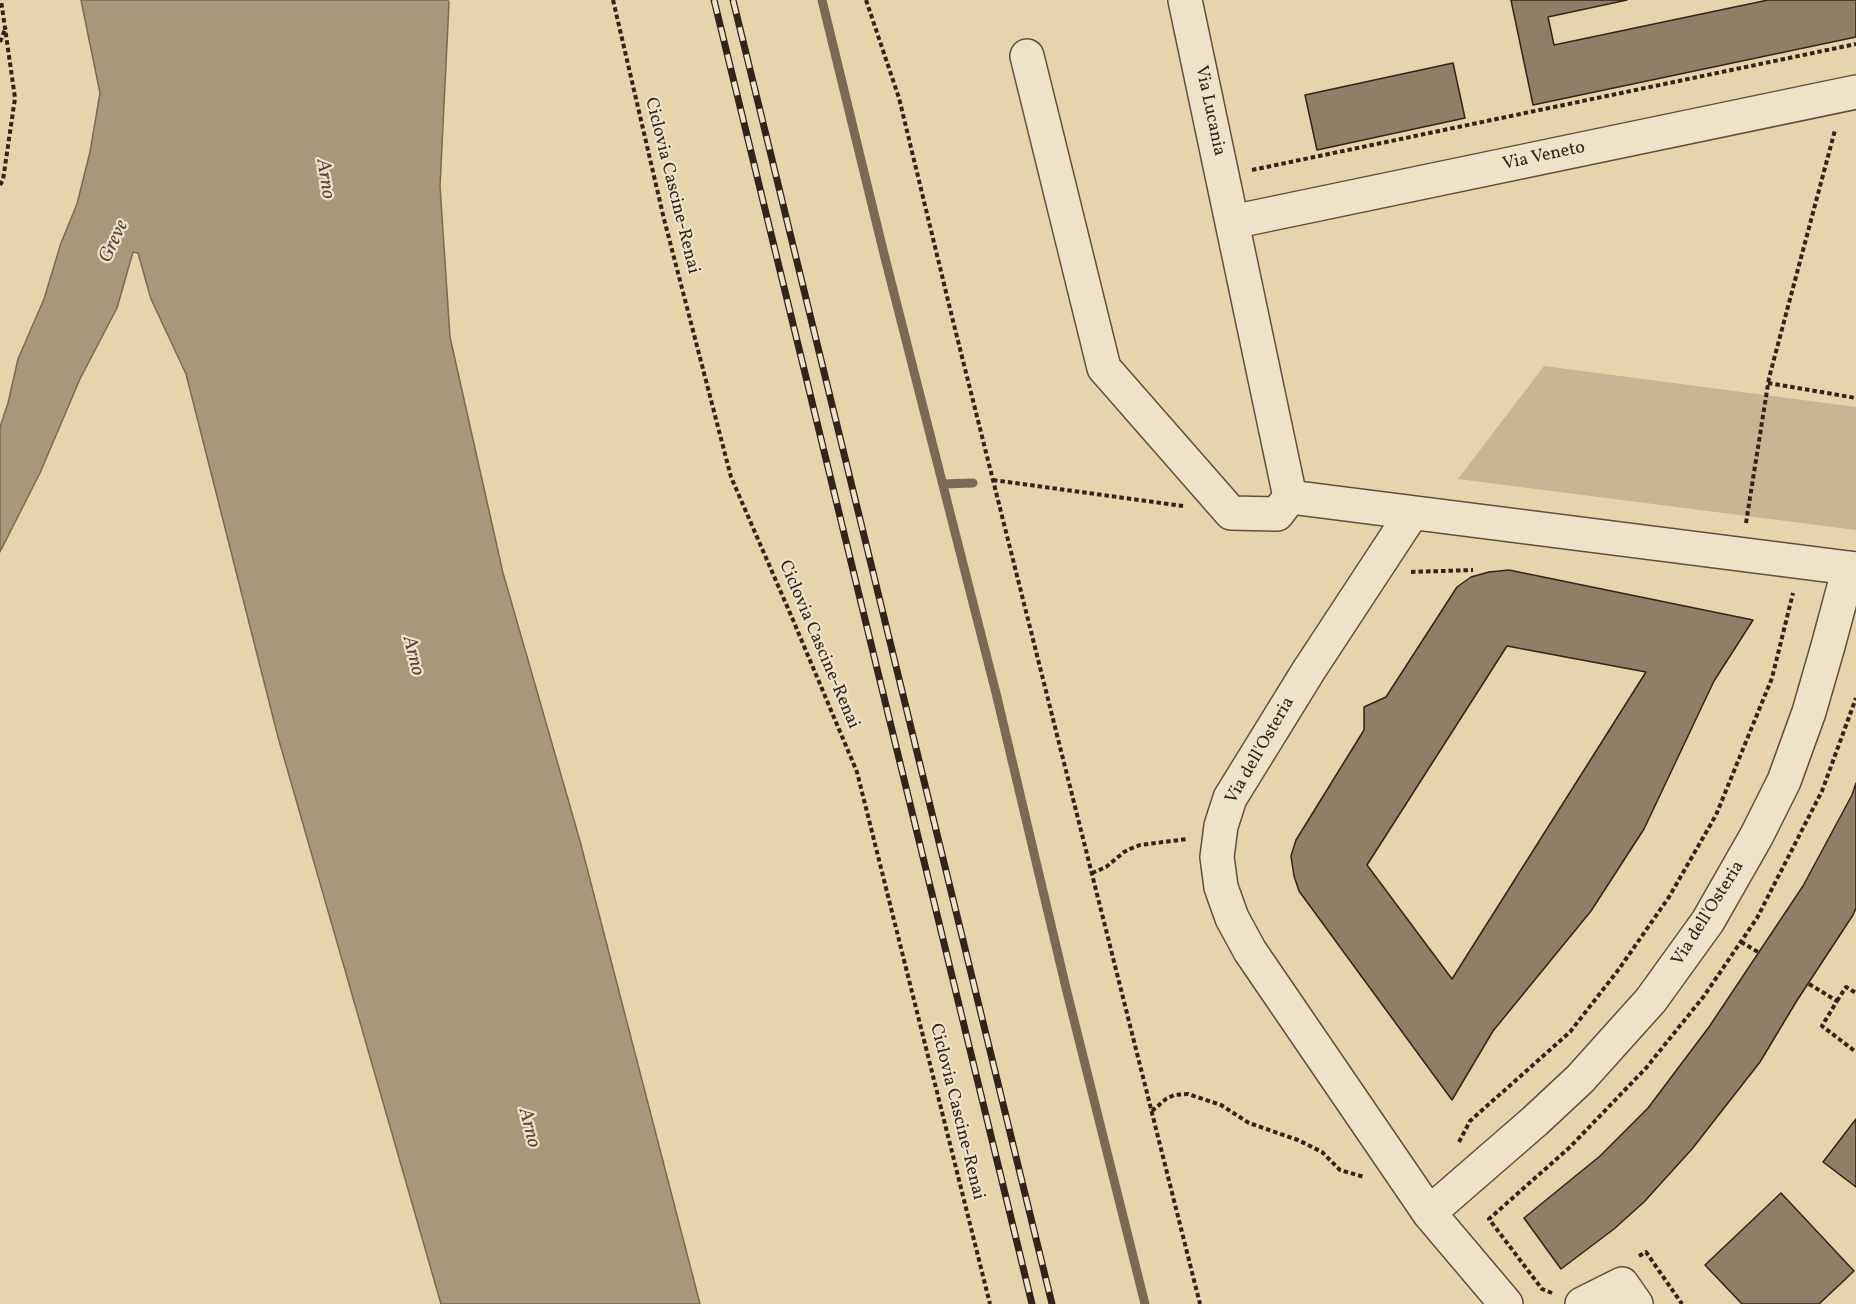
<!DOCTYPE html>
<style>
body{margin:0}
canvas{display:block;background:#e7d3ac}
</style>
<canvas width="1856" height="1304"></canvas>
<script>
const context = document.querySelector('canvas').getContext('2d');
context.lineJoin = 'round';
function fillPath(path, color) { context.fillStyle = color; context.fill(path, 'evenodd'); }
const toPath = rows => new Path2D(rows.map(r => 'M' + r).join(''));
function trace(path, color, width, dash) { context.strokeStyle = color; context.lineWidth = width; context.lineCap = dash ? 'butt' : 'round'; context.setLineDash(dash || []); context.stroke(path); }
function label(font, color, halo, rows, align = 'center') {
  context.font = font + ' Vollkorn,serif'; context.lineWidth = 4.5; context.setLineDash([]); context.textBaseline = 'middle'; context.strokeStyle = halo; context.fillStyle = color; for (const [text, x, y, turn = 0] of rows) {
    context.save(); context.translate(x, y); context.rotate((+turn || 0) * Math.PI / 180); context.textAlign = isNaN(turn) ? turn : align; if (halo) context.strokeText(text, 0, 0); context.fillText(text, 0, 0); context.restore();
  }
}
const green = toPath([
 [1544,366,1856,407,1856,530,1458,479]
]);
const water = toPath([
 [81,0,448,0,449,3,440,186,450,337,503,573,580,841,700,1304,441,1304,278,737,186,374,151,299,138,253,133,252,117,308,80,379,40,473,0,552,0,427,8,403,18,359,44,299,61,243,77,204,90,152,100,93,81,0]
]);
const stream = toPath([
 [822,0,884,254,996,693,1066,988,1145,1304],
 [943,484,973,483]
]);
const building = toPath([
 [1511,0,1627,0,1548,17,1554,45,1768,0,1856,0,1856,37,1533,105,1511,0],
 [1453,63,1465,118,1317,150,1305,95,1453,63],
 [1509,570,1753,620,1714,681,1644,829,1591,911,1493,1031,1452,1100,1299,891,1294,876,1291,856,1296,840,1364,730,1364,707,1386,697,1457,587,1471,577,1489,572,1509,570],
 [1507,646,1646,672,1452,979,1367,865,1507,646],
 [1856,783,1856,908,1853,915,1796,1002,1760,1062,1692,1149,1644,1202,1614,1229,1561,1269,1524,1218,1600,1156,1648,1108,1709,1027,1803,886,1852,795,1856,783],
 [1856,1119,1856,1187,1823,1162,1856,1119],
 [1781,1193,1854,1271,1819,1304,1742,1304,1705,1265,1781,1193]
]);
const path = toPath([
 [613,0,664,219,731,477,793,620,857,772,990,1304],
 [866,0,899,98,953,321,1200,1304],
 [0,42,6,27],
 [1252,170,1856,44],
 [0,185,3,180,15,98,1,0],
 [1768,383,1856,398],
 [993,480,1183,506],
 [1746,523,1769,378,1835,130],
 [1411,572,1473,570],
 [1092,873,1106,867,1124,852,1130,849,1140,845,1187,839],
 [1741,942,1758,952],
 [1809,984,1837,1001,1822,1026,1856,1052],
 [1837,1001,1846,987,1856,993],
 [1152,1111,1166,1099,1174,1095,1188,1094,1221,1105,1249,1123,1298,1140,1322,1152,1340,1170,1364,1177],
 [1459,1142,1470,1121,1570,1032,1619,969,1669,897,1716,815,1772,678,1793,593],
 [1639,1256,1646,1252,1682,1304],
 [1552,1293,1542,1289,1489,1219,1570,1147,1646,1068,1704,996,1757,918,1822,791,1856,698]
]);
const minor = toPath([
 [1185,0,1290,497],
 [1027,56,1104,368,1231,513,1277,514,1290,497],
 [1232,222,1856,92],
 [1290,497,1849,568],
 [1412,513,1309,670,1230,798,1221,826,1217,857,1221,887,1232,918,1250,951,1429,1213,1506,1304],
 [1429,1213,1535,1121,1580,1079,1651,1000,1708,921,1757,835,1784,781,1809,712,1828,646,1849,568,1856,569],
 [1582,1304,1622,1284,1636,1304]
]);
const rail = toPath([
 [714,0,1032,1304],
 [733,0,1052,1304]
]);
const streetNames = [
 ["Via Lucania",1209,111,78],
 ["Via Veneto",1544,157,-12],
 ["Ciclovia Cascine-Renai",671,186,76],
 ["Ciclovia Cascine-Renai",818,645,67],
 ["Via dell'Osteria",1261,751,-60],
 ["Via dell'Osteria",1709,914,-58],
 ["Ciclovia Cascine-Renai",956,1112,76]
];
const waterNames = [
 ["Arno",324,179,81],
 ["Greve",115,242,-65],
 ["Arno",412,656,76],
 ["Arno",528,1128,76]
];
fillPath(green, '#c9b593');
fillPath(water, '#aa977b');
trace(water, '#7b6855', 1.5);
trace(stream, '#7b6855', 9);
fillPath(building, '#917e66');
trace(building, '#34221b', 1.5);
trace(minor, '#614e3f', 36);
trace(path, '#34221b', 4, [4.5, 3]);
trace(minor, '#efe2c9', 33);
trace(rail, '#34221b', 7);
trace(rail, '#efe2c9', 4.5, [14]);
label('18px', '#34221b', '#efe2c9', streetNames);
label('italic 20px', '#574538', '#efe2c9', waterNames);
</script>
